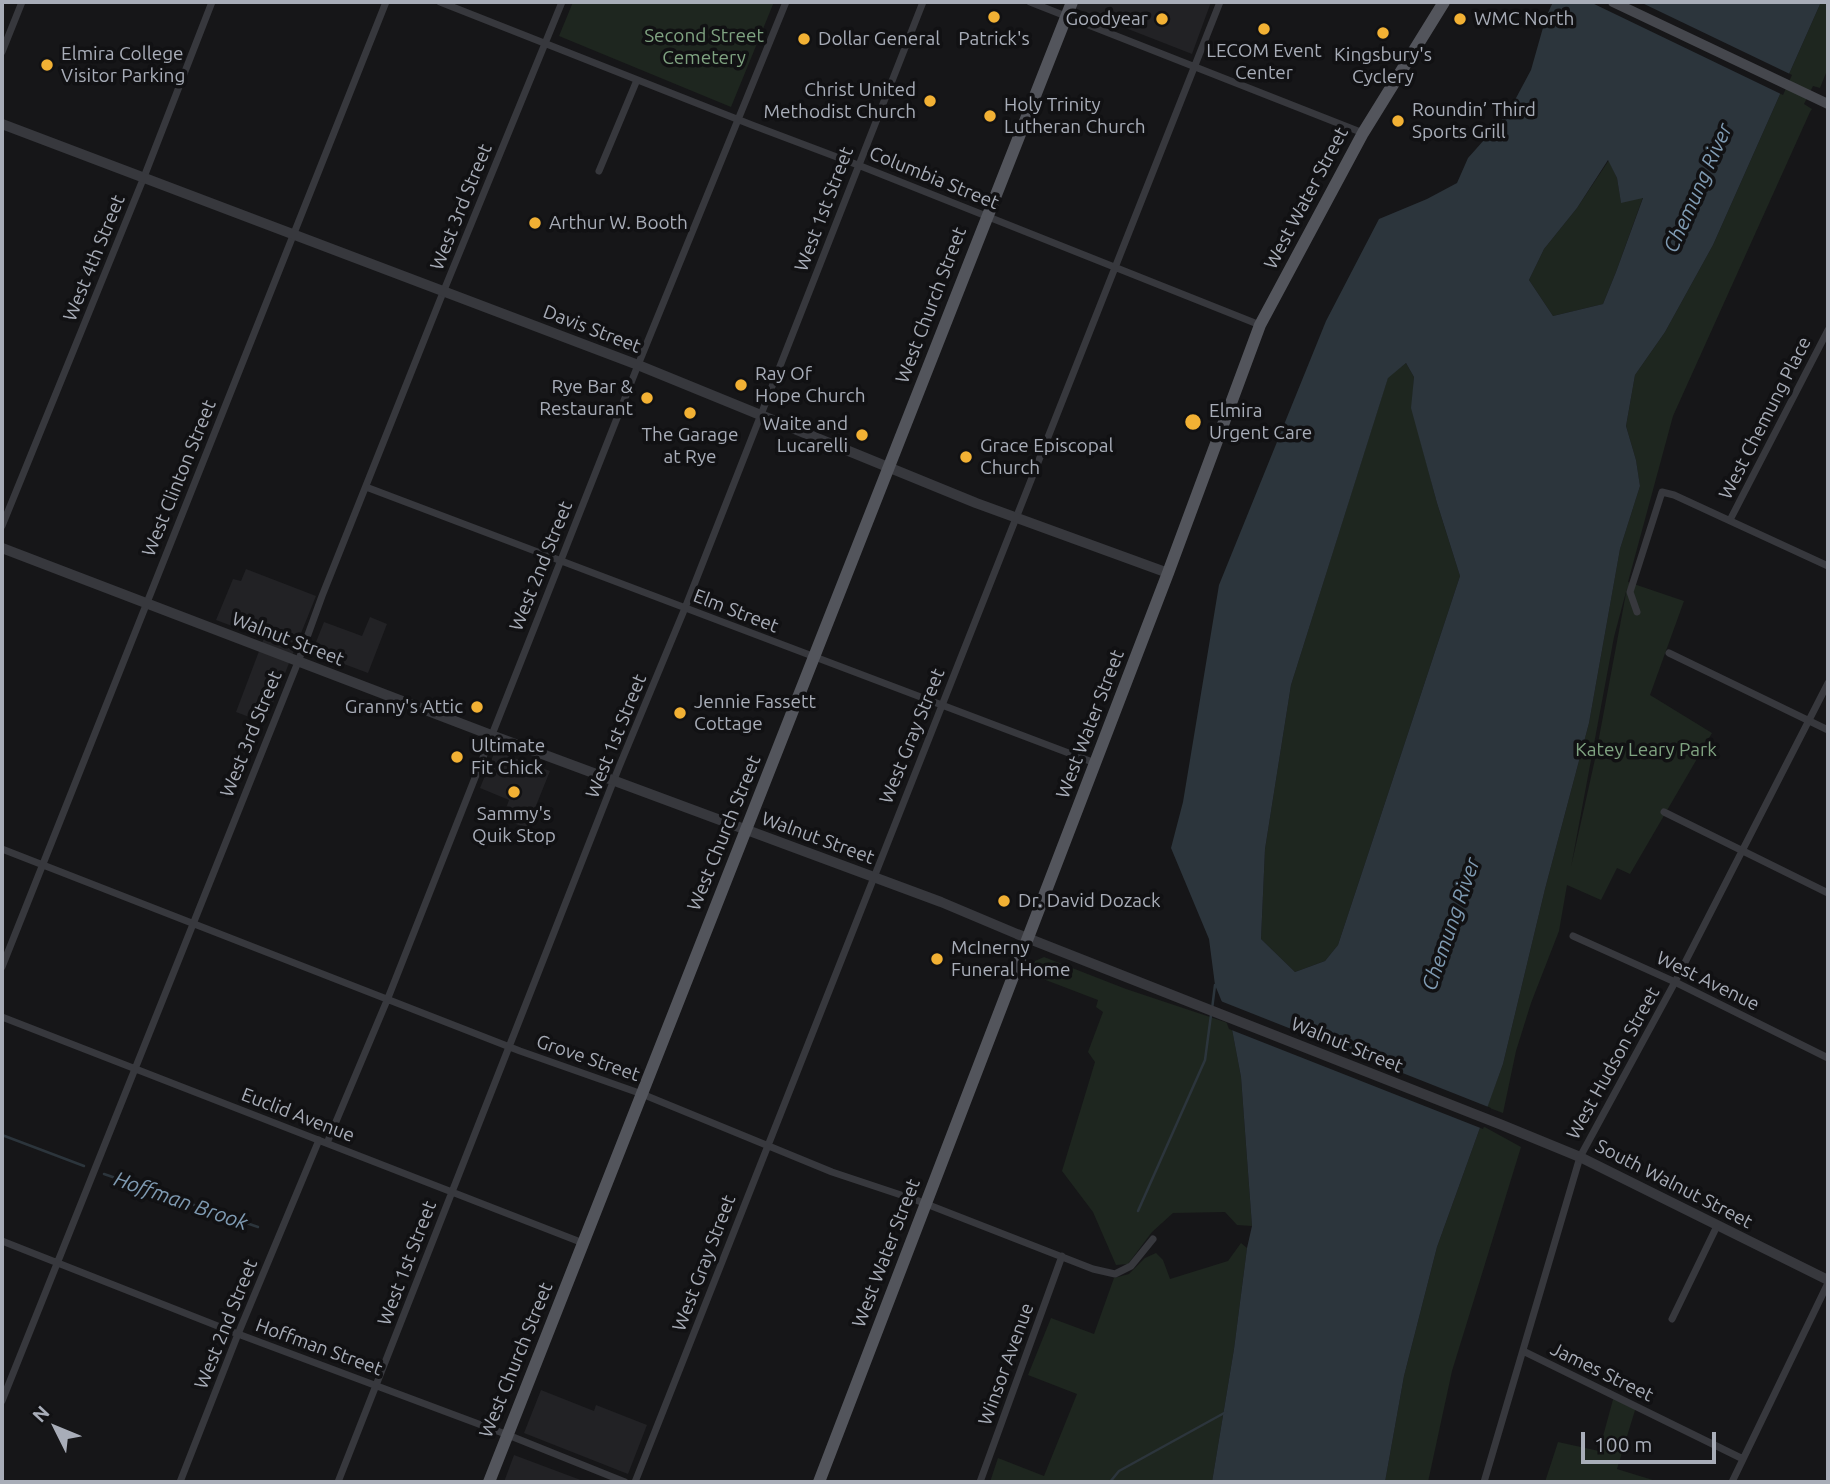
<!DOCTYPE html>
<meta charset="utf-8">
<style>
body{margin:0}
#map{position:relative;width:1830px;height:1484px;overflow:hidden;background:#161618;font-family:Ubuntu,sans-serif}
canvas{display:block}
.frame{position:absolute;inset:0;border:4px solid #a8adb8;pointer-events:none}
.north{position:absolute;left:21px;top:1393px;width:70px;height:70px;-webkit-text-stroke:5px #111113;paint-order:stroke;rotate:313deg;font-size:19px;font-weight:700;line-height:28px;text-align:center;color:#a8adb8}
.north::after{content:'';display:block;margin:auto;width:24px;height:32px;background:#a8adb8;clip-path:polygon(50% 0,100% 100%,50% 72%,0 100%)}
.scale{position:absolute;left:1581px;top:1432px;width:135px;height:32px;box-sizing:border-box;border:4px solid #a8adb8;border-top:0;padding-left:9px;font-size:21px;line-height:24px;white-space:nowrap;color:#a8adb8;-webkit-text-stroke:5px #111113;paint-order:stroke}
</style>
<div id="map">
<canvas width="1830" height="1484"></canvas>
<div class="frame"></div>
<div class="north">N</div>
<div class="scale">100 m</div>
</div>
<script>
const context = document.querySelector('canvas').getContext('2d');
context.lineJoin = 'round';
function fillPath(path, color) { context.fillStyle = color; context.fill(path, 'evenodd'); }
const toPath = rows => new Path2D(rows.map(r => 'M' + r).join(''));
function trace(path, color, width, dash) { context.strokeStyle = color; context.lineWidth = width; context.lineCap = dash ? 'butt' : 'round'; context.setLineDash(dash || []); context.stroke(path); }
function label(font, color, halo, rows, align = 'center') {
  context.font = font + ' Ubuntu,sans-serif'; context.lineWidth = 7; context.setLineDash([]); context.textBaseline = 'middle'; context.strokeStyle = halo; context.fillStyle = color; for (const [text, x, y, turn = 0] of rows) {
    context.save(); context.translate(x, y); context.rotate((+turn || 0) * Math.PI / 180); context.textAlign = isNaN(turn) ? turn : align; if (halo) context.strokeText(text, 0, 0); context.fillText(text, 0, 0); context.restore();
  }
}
const built = toPath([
 [1059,2,1211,2,1192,54],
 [246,569,316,596,265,723,236,712,264,638,216,620,233,579,241,581],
 [370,617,387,624,368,673,312,652,324,622,362,636],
 [495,751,550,771,527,828,502,819,509,800,480,788],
 [541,1390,594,1411,596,1405,647,1425,628,1474,524,1433],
 [514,1455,586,1482,504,1482]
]);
const green = toPath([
 [573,2,774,2,731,107,559,36],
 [1821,2,1828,2,1828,68,1820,88,1813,86,1804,104,1812,109,1810,112,1673,416,1628,582,1684,601,1650,695,1712,733,1630,874,1617,868,1601,900,1567,885,1559,931,1531,1003,1516,1051,1503,1113,1487,1107,1503,1064,1545,889,1589,723,1620,549,1640,486,1636,460,1626,426,1635,375,1665,332,1713,245],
 [1627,588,1595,759,1571,867,1614,637],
 [1609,160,1617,178,1621,202,1643,197,1616,272,1603,304,1553,316,1529,280,1544,249,1577,208],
 [1406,363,1414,377,1412,408,1437,503,1460,576,1338,945,1325,961,1295,972,1261,939,1265,849,1291,685,1388,377],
 [1044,957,1126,989,1231,1024,1241,1077,1252,1226,1237,1225,1225,1212,1173,1213,1152,1232,1128,1264,1116,1265,1093,1212,1062,1171,1095,1062,1088,1052,1103,1012,1096,1007,1098,1000,1030,974,1035,961],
 [1481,1125,1521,1147,1452,1371,1428,1482,1385,1482,1404,1376,1437,1247],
 [1241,1243,1247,1248,1234,1349,1212,1482,990,1482,998,1458,1044,1476,1077,1394,1028,1375,1051,1318,1094,1334,1114,1278,1129,1274,1145,1258,1156,1253,1163,1260,1170,1279,1228,1261],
 [1614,1396,1636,1407,1617,1469,1656,1481,1655,1482,1545,1482,1558,1442,1599,1451]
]);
const water = toPath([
 [1553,2,1821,2,1713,245,1665,332,1635,375,1626,426,1636,460,1640,486,1620,549,1589,723,1545,889,1503,1064,1437,1247,1404,1376,1385,1482,1212,1482,1234,1349,1247,1248,1252,1226,1241,1077,1231,1024,1215,985,1209,939,1171,848,1183,802,1219,585,1326,321,1379,219,1427,199,1457,183,1468,158,1508,113,1531,70,1546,17],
 [1608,160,1617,178,1621,203,1643,198,1616,272,1603,304,1553,316,1529,280,1544,249,1577,208],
 [1406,363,1414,377,1411,408,1437,503,1460,576,1338,945,1325,961,1295,972,1261,939,1265,849,1291,685,1388,378]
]);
const pier = toPath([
 [1590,2,1640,2,1792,75,1783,95],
 [1218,1000,1491,1108,1483,1129,1229,1029]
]);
const stream = toPath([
 [1212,1009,1215,985],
 [2,1135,84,1166],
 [104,1174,258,1227],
 [1138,1211,1205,1060,1211,1015],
 [1110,1482,1119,1471,1226,1412]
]);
const minor = toPath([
 [440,2,752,125,858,165,1260,325],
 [1030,2,1363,133],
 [2,52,22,2],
 [599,171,637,80],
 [366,487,1095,763],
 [1730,520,1828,330],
 [2,526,144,177,212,2],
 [1637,612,1630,592,1662,492,1674,495,1828,566],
 [1669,653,1828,730],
 [1664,812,1828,893],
 [2,849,520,1051,642,1094,832,1172,916,1200,1093,1269,1115,1274,1131,1266,1153,1239],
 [1573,936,1675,982,1828,1058],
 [2,967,386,2],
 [2,1017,583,1243],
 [327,1143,388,998,638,365,786,2],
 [2,1241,238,1334,508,1435,625,1482],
 [1672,1319,1717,1226],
 [1523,1351,1743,1459],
 [2,1401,298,662,322,596,440,300,562,2],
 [180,1482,238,1334,319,1140],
 [338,1482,619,767,685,608,923,2],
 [635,1482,1220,2],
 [980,1482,1062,1256],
 [1484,1482,1580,1157,1675,982,1828,683],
 [1732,1482,1828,1283]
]);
const tertiary = toPath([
 [2,124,638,365,976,503,1168,573],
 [2,548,491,735,941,902,1017,934,1502,1125,1580,1157,1828,1280]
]);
const secondary = toPath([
 [1613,2,1828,104]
]);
const primary = toPath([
 [489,1482,1072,2],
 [819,1482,1168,573,1260,325,1363,133,1444,2]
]);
const markers = [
 [994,17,7,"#f2b134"],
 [1162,19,7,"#f2b134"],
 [1460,19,7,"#f2b134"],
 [1264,29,7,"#f2b134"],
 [1383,33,7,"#f2b134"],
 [804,39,7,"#f2b134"],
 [47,65,7,"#f2b134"],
 [930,101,7,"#f2b134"],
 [990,116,7,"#f2b134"],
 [1398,121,7,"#f2b134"],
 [535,223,7,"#f2b134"],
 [741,385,7,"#f2b134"],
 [647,398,7,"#f2b134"],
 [690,413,7,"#f2b134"],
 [1193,422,9,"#f2b134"],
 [862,435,7,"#f2b134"],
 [966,457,7,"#f2b134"],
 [477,707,7,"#f2b134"],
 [680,713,7,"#f2b134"],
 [457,757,7,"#f2b134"],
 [514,792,7,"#f2b134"],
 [1004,901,7,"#f2b134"],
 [937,959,7,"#f2b134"]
];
const poiNames = [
 ["Goodyear",1148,19,"right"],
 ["WMC North",1474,19],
 ["Dollar General",818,39],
 ["Patrick's",994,39,"center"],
 ["LECOM Event",1264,51,"center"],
 ["Center",1264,73,"center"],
 ["Elmira College",61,54],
 ["Visitor Parking",61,76],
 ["Kingsbury's",1383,55,"center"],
 ["Cyclery",1383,77,"center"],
 ["Christ United",916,90,"right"],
 ["Methodist Church",916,112,"right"],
 ["Holy Trinity",1004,105],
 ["Lutheran Church",1004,127],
 ["Roundin’ Third",1412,110],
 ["Sports Grill",1412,132],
 ["Arthur W. Booth",549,223],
 ["Ray Of",755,374],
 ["Hope Church",755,396],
 ["Rye Bar &",633,387,"right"],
 ["Restaurant",633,409,"right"],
 ["Elmira",1209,411],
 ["Urgent Care",1209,433],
 ["Waite and",848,424,"right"],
 ["Lucarelli",848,446,"right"],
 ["The Garage",690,435,"center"],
 ["at Rye",690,457,"center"],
 ["Grace Episcopal",980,446],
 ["Church",980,468],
 ["Jennie Fassett",694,702],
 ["Cottage",694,724],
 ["Granny's Attic",463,707,"right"],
 ["Ultimate",471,746],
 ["Fit Chick",471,768],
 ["Sammy's",514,814,"center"],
 ["Quik Stop",514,836,"center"],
 ["Dr. David Dozack",1018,901],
 ["McInerny",951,948],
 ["Funeral Home",951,970]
];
const parkNames = [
 ["Second Street",704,36],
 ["Cemetery",704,58],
 ["Katey Leary Park",1646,750]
];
const streetNames = [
 ["Columbia Street",934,178,22],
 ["West Water Street",1306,198,-62],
 ["West 3rd Street",461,207,-68],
 ["West 1st Street",824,209,-69],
 ["West 4th Street",94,258,-68],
 ["West Church Street",931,305,-69],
 ["Davis Street",592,329,21],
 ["West Chemung Place",1765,418,-63],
 ["West Clinton Street",179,478,-68],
 ["West 2nd Street",541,566,-68],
 ["Elm Street",736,611,21],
 ["Walnut Street",288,639,21],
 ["West Water Street",1090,724,-69],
 ["West 3rd Street",251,734,-68],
 ["West 1st Street",616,736,-68],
 ["West Gray Street",912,736,-68],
 ["West Church Street",724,833,-68],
 ["Walnut Street",818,838,20],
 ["West Avenue",1708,981,26],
 ["Walnut Street",1347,1045,22],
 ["Grove Street",588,1058,19],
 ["West Hudson Street",1613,1063,-61],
 ["Euclid Avenue",298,1115,21],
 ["South Walnut Street",1674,1184,27],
 ["West Water Street",886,1253,-69],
 ["West 1st Street",407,1263,-69],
 ["West Gray Street",704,1263,-69],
 ["West 2nd Street",226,1324,-68],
 ["Hoffman Street",319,1347,20],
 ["West Church Street",516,1360,-68],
 ["Winsor Avenue",1006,1364,-70],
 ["James Street",1602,1372,26]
];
const waterNames = [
 ["Chemung River",1698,188,-66],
 ["Chemung River",1451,924,-71],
 ["Hoffman Brook",181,1201,19]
];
fillPath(built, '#222225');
fillPath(green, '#1e261f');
fillPath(water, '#2c353c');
fillPath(pier, '#161618');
trace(stream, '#2c353c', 2.5);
trace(minor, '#37383d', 7);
trace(tertiary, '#37383d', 10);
trace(secondary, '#45474d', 10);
trace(primary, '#53555c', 12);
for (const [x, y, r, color] of markers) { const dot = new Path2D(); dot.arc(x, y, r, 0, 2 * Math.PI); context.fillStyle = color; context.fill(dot); trace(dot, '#111113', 2.5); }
label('19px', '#a8adb8', '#111113', poiNames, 'left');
label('19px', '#7fa381', '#111113', parkNames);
label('19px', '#a8adb8', '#111113', streetNames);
label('italic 21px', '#7f9bb3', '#111113', waterNames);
</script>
